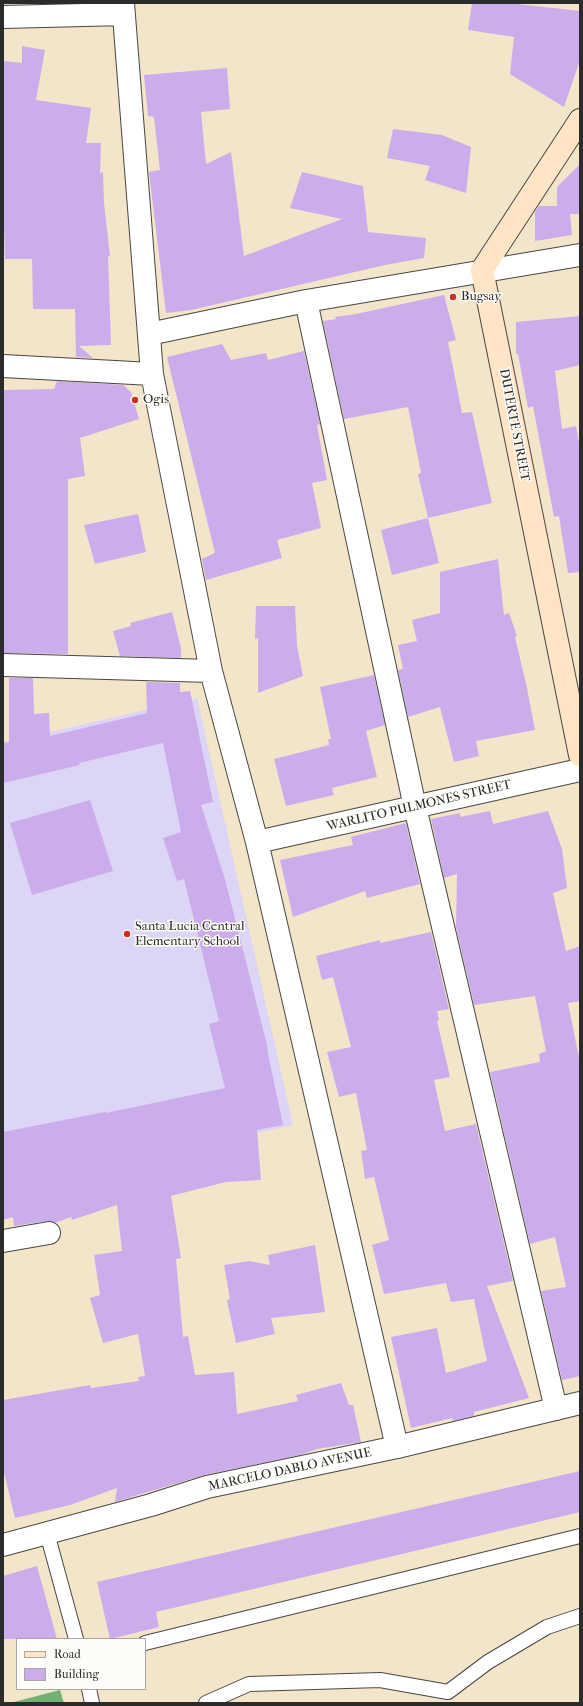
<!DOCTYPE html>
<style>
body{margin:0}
#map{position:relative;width:583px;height:1706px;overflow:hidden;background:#f2e5ca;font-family:"IM FELL French Canon",serif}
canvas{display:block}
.frame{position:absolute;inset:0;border:4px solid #2b2b2b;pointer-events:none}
.legend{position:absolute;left:16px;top:1638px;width:130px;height:52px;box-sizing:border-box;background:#fdfcf7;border:1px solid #a9a8a5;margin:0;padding:5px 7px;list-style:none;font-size:12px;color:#2b2b2b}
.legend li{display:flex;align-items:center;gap:8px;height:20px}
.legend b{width:20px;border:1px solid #a9a8a5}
</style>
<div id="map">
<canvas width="583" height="1706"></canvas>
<div class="frame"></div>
<ul class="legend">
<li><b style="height:5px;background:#ffe4c6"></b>Road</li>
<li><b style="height:11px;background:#ccadeb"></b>Building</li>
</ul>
</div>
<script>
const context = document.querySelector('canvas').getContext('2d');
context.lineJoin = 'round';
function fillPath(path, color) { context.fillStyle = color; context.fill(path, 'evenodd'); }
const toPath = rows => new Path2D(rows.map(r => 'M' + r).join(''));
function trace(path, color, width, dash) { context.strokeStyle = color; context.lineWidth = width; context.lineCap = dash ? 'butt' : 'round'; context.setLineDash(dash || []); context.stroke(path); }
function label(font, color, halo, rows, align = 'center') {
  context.font = font + ' "IM FELL French Canon",serif'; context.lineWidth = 3; context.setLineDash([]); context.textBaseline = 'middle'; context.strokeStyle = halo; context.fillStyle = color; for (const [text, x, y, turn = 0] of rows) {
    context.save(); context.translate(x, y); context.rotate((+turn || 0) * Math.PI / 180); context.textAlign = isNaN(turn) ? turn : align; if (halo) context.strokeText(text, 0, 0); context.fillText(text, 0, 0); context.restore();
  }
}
const built = toPath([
 [197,698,293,1125,3,1189,3,743]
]);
const forest = toPath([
 [60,1690,64,1703,10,1703]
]);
const building = toPath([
 [472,3,509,3,580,11,580,60,564,107,510,74,514,37,468,30],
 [22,46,45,50,36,100,91,108,86,143,101,143,100,173,103,172,104,203,110,256,108,256,111,345,79,346,93,358,76,357,75,309,33,309,32,259,5,259,4,227,3,227,3,61,22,63],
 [227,68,230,109,201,112,206,164,231,152,244,256,342,219,290,208,302,172,363,186,368,232,426,238,424,258,385,265,191,310,166,313,149,172,160,170,154,117,148,116,144,75],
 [393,129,442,135,471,147,466,193,425,180,430,166,387,158],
 [580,164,580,214,570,214,572,235,535,241,535,212,539,206,557,206,557,187],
 [444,295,456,340,448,342,462,413,472,412,492,503,428,518,418,474,421,473,408,407,344,419,323,321,336,319,335,317,356,314],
 [580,316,580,365,555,371,562,429,576,426,580,449,580,572,568,573,559,516,554,517,533,406,528,408,518,354,516,354,516,322],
 [222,344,231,360,266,353,268,360,304,351,320,424,317,425,327,480,312,483,321,528,277,540,282,558,206,580,202,559,215,553,167,357],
 [57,381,123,385,131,392,139,419,80,438,85,476,68,479,68,654,3,653,3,390,54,389],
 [138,514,146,552,95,564,84,525],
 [428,518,439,563,392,575,381,530],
 [498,559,504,615,509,613,517,636,515,637,527,688,535,730,476,741,479,756,454,762,440,707,408,717,398,670,403,669,398,645,417,641,412,620,440,613,440,572],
 [256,606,295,606,297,646,303,676,258,693,258,638,255,639],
 [172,612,181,648,181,658,120,656,113,631,131,626,130,623],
 [374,675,385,725,366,731,377,777,332,788,334,795,286,806,274,759,329,745,328,739,331,739,320,687],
 [9,678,33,678,34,714,49,713,50,736,147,713,146,682,180,683,180,692,190,691,213,802,201,805,225,879,268,1049,267,1049,283,1125,257,1130,261,1180,226,1182,171,1196,181,1258,176,1259,183,1337,188,1336,195,1375,234,1372,237,1414,298,1401,296,1395,341,1383,349,1405,353,1405,361,1442,317,1449,300,1455,204,1475,115,1502,117,1488,70,1505,15,1518,3,1468,3,1400,90,1385,91,1388,139,1381,138,1377,145,1376,138,1334,103,1343,90,1298,100,1295,94,1255,122,1251,117,1205,72,1220,71,1217,55,1223,47,1221,14,1226,13,1217,3,1220,3,1132,105,1112,106,1113,225,1088,209,1024,219,1021,184,879,177,881,163,838,181,832,163,743,79,763,80,765,3,783,3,743,9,742],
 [90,800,113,871,32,895,10,823],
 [490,811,493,824,548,811,562,849,567,888,553,893,566,951,580,946,580,1001,568,1003,580,1063,580,1376,562,1380,541,1291,566,1287,555,1237,530,1244,490,1072,540,1062,539,1054,546,1051,535,996,474,1005,456,927,457,874,444,878,431,819,460,813,460,817],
 [406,823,420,884,367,898,365,891,293,917,280,860,353,845,351,837],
 [431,932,449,1009,437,1011,439,1020,437,1021,450,1077,434,1080,445,1131,476,1124,513,1281,487,1286,529,1398,474,1412,474,1416,453,1421,452,1418,411,1428,391,1337,437,1328,446,1373,487,1361,474,1299,451,1302,446,1283,384,1294,372,1245,389,1240,374,1177,365,1179,361,1151,367,1150,356,1093,339,1097,327,1052,351,1047,333,977,322,980,316,956,380,940,380,943],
 [315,1245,325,1312,271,1318,275,1334,236,1343,227,1300,230,1299,224,1265,249,1261,270,1265,268,1255],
 [580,1471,580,1512,156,1612,159,1627,110,1639,97,1582],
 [37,1566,57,1639,3,1639,3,1576]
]);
const service = toPath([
 [47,1533,76,1639],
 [145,1643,580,1536],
 [89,1689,92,1703],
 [206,1703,249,1684,380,1680,448,1692,488,1662,547,1627,580,1616]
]);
const minor = toPath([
 [123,3,152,374,211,671,257,842,397,1447],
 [3,17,124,14],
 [306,301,415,807,556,1409],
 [149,334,306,301,580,255],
 [3,366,152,374],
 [3,665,211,671],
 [257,842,580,770],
 [3,1241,49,1233]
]);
const tertiary = toPath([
 [3,1545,151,1505,207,1487,397,1447,580,1403]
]);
const secondary = toPath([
 [580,120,482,270,580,755]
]);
const markers = [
 [453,297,4,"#c8321e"],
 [135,400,4,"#c8321e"],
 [127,934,4,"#c8321e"]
];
const poiNames = [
 ["Bugsay",461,297],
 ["Ogis",143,400],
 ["Santa Lucia Central",135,927],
 ["Elementary School",135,942]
];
const streetNames = [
 ["DUTERTE STREET",514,425,79],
 ["WARLITO PULMONES STREET",419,806,-13],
 ["MARCELO DABLO AVENUE",290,1470,-12]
];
fillPath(built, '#ddd5f6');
fillPath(forest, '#72b172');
fillPath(building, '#ccadeb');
trace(service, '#494743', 16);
trace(minor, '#494743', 24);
trace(tertiary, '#494743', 24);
trace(secondary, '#494743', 24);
trace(service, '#fff', 14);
trace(minor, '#fff', 22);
trace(tertiary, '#fff', 22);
trace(secondary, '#ffe4c6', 22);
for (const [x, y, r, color] of markers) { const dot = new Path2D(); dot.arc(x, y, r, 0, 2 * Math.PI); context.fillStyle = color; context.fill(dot); trace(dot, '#fdfcf7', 1.5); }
label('13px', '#2b2b2b', '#fdfcf7', poiNames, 'left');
label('13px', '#2b2b2b', '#fdfcf7', streetNames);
</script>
